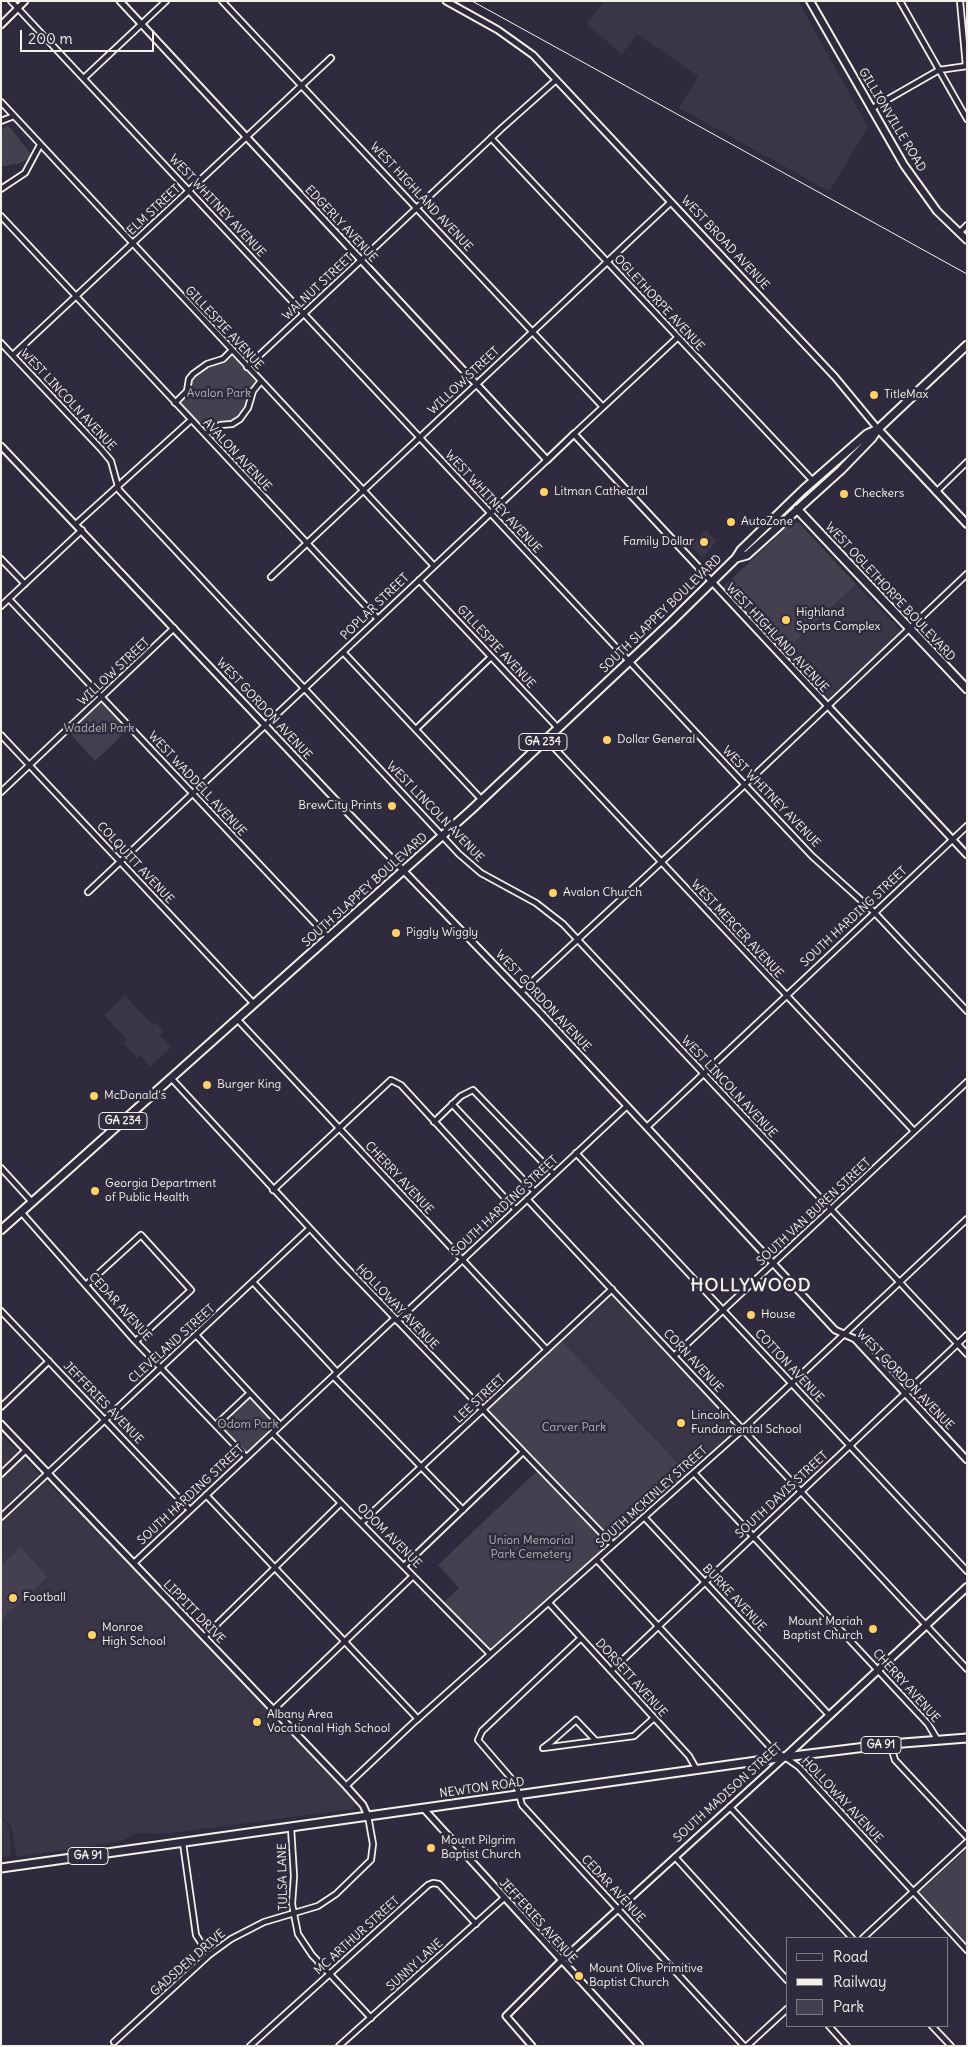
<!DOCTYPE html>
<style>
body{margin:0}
#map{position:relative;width:968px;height:2047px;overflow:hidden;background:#2f2a3d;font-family:Delius,sans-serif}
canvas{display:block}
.frame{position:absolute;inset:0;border:2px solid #f4f1e8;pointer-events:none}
.legend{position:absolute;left:786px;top:1937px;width:162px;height:90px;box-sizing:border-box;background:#2f2a3d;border:1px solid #7e7a81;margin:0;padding:6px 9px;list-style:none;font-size:15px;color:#f4f1e8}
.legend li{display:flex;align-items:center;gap:10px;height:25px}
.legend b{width:25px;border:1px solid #7e7a81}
.scale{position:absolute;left:20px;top:30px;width:134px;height:22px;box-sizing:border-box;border:2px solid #f4f1e8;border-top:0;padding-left:6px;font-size:15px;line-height:18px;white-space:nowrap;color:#f4f1e8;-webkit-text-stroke:4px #2f2a3d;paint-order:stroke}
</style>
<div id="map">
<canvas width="968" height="2047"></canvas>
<div class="frame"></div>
<ul class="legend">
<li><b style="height:6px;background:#2f2a3d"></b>Road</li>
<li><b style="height:6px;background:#f4f1e8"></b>Railway</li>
<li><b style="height:14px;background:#454050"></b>Park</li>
</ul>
<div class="scale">200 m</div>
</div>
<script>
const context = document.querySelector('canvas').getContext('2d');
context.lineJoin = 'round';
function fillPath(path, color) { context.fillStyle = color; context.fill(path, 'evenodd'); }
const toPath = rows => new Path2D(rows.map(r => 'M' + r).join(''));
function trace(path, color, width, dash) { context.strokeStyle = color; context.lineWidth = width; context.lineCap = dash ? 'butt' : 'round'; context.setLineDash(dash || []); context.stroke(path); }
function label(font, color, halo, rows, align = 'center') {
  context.font = font + ' Delius,sans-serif'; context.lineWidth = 5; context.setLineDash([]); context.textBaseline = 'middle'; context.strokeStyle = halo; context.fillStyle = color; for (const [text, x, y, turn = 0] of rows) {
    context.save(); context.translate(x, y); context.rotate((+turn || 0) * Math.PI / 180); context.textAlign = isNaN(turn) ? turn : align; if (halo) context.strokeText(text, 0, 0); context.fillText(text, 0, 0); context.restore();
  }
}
const built = toPath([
 [605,1,798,1,868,127,829,191,679,108,698,76,637,34,622,54,586,24],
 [706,530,717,541,702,558,691,545],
 [856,584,902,632,829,700,784,652],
 [125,995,152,1025,155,1022,164,1031,160,1035,171,1047,150,1067,140,1056,137,1058,123,1043,127,1039,104,1015],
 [613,1292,740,1429,689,1475,561,1340],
 [1,1434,59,1494,65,1491,356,1803,354,1809,163,1834,136,1833,122,1841,17,1857,11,1826,1,1816],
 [1,1818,9,1826,11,1856,1,1857]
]);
const green = toPath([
 [6,126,9,126,32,156,21,163,5,166,1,166,1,130],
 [232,351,260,381,247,408,235,422,219,425,205,434,176,403,182,399,190,379,202,368,217,362],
 [798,522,856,584,784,652,723,587,791,523],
 [102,698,130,728,95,761,67,730],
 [561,1340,689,1475,613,1543,485,1410],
 [250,1394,280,1425,247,1456,217,1425],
 [538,1470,611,1545,490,1653,442,1604,459,1588,438,1565],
 [21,1547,47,1577,1,1620,1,1565],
 [967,1849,967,1946,919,1892]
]);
const minor = toPath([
 [11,1,745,785,812,856,874,912,967,1011],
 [222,1,603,407],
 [900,1,967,119],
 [960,1,966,66],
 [84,78,166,1],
 [1,102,434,566],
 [871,109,939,70,967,66],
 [1,121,14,116],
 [491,138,813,481],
 [1,189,25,173,40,145],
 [1,216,378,619],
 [959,233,967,225],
 [1,343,101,449,111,461,119,490,459,854,481,873,536,903,563,924,967,1354],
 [13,355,331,58],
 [247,367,502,128,556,80],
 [175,403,187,391,189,379,193,374,207,364,223,359,232,350],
 [205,434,220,425,232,424,240,419,248,408,253,391,261,381],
 [574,434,677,338],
 [936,492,967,462],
 [76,524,191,420],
 [1,559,25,584],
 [271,577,671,202],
 [419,580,558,728],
 [9,599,329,938],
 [1,606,82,530],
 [343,652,482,800],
 [416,729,491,657],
 [1,735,254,1004],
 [546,739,914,1131],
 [1,792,174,628],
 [88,892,547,460],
 [521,992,738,791,967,574],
 [237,1019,547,1350],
 [171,1078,341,1262,613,1545],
 [452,1104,535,1192],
 [434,1122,461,1096,473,1090,554,1174],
 [647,1127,967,826],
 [576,1153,967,1571],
 [1,1168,32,1202],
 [273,1190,391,1080,401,1085,516,1210],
 [527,1199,967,1669],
 [21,1212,135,1341,246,1457],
 [253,1282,337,1372],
 [86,1285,141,1235,191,1290,136,1341],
 [1,1311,190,1510],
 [397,1321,627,1106],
 [196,1335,280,1425],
 [674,1356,967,1082],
 [333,1376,463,1510],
 [1,1407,49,1361],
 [216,1425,250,1393],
 [272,1433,490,1654],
 [694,1473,928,1724,937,1739],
 [1,1474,26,1450],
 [206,1495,418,1719],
 [1,1517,309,1229],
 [644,1517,829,1715],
 [361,1523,612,1289],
 [597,1560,769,1746,799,1767,967,1950],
 [134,1563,394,1319],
 [404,1566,523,1452],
 [549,1603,689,1756,697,1770],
 [204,1637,341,1503],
 [581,1638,482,1731,478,1740,516,1784,522,1805,744,2046],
 [611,1671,967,1335],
 [274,1709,413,1576],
 [576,1720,596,1741,543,1748,551,1742,576,1720],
 [596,1741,634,1736,654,1718],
 [890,1744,895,1760,967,1837],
 [346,1786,412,1724,743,1429,967,1219],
 [730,1807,852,1938],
 [291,1828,294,1876,292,1904,298,1934,312,1955,371,2018],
 [183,1843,196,1935,209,1955],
 [675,1857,787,1980],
 [863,1938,967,1842],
 [829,2026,847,2046],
 [932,2026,951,2046],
 [114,2042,209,1955,231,1939,264,1922,318,1906,336,1894,371,1860,373,1844,368,1816],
 [250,2046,428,1885,433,1883,439,1884,476,1924],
 [339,2046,504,1898],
 [747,2046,787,2009]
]);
const tertiary = toPath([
 [120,1,547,460,574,434,967,855],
 [446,1,498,30,533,55,835,377,878,429],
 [1,25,25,1],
 [1,446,347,812,538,1010,835,1330,855,1339,967,1460],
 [1,1424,346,1786,363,1805,368,1816],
 [423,1808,640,2046],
 [532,2046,506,2016,561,1961,784,1758]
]);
const secondary = toPath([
 [810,1,904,165,937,211,967,240],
 [878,429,967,524],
 [785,1757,967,1587]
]);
const primary = toPath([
 [797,509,967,689],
 [736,558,747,555,841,470,872,438,878,429],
 [1,1230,471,810,671,622,736,558,741,550,803,490,867,434,878,429,967,345],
 [1,1868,785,1757,890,1744,967,1738]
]);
const rail = toPath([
 [472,1,967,274]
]);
const markers = [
 [874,395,5,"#ffd166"],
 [544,492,5,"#ffd166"],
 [844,494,5,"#ffd166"],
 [731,522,5,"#ffd166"],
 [704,542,5,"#ffd166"],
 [786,620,5,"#ffd166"],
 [607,740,5,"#ffd166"],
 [392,806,5,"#ffd166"],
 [553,893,5,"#ffd166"],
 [396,933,5,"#ffd166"],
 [207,1085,5,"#ffd166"],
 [94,1096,5,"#ffd166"],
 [95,1191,5,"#ffd166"],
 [751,1315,5,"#ffd166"],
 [681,1423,5,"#ffd166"],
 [13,1598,5,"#ffd166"],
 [873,1629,5,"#ffd166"],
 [92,1635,5,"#ffd166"],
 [257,1722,5,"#ffd166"],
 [431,1848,5,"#ffd166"],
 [579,1976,5,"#ffd166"]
];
const shields = [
 [543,742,48],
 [123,1121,48],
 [881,1745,40],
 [88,1856,40]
];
const shieldNames = [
 ["GA 234",543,742],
 ["GA 234",123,1121],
 ["GA 91",881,1745],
 ["GA 91",88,1856]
];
const streetNames = [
 ["GILLIONVILLE ROAD",892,120,59],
 ["WEST HIGHLAND AVENUE",421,197,47],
 ["WEST WHITNEY AVENUE",217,206,47],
 ["ELM STREET",154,210,-43],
 ["EDGERLY AVENUE",341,224,47],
 ["WEST BROAD AVENUE",725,243,47],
 ["WALNUT STREET",318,287,-43],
 ["OGLETHORPE AVENUE",659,303,47],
 ["GILLESPIE AVENUE",224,328,47],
 ["WILLOW STREET",464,381,-43],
 ["WEST LINCOLN AVENUE",68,400,47],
 ["AVALON AVENUE",237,455,47],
 ["WEST WHITNEY AVENUE",493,502,47],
 ["WEST OGLETHORPE BOULEVARD",890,592,47],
 ["POPLAR STREET",375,607,-44],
 ["SOUTH SLAPPEY BOULEVARD",661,614,-44],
 ["WEST HIGHLAND AVENUE",777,638,47],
 ["GILLESPIE AVENUE",496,647,47],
 ["WILLOW STREET",114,672,-43],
 ["WEST GORDON AVENUE",264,709,47],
 ["WEST WADDELL AVENUE",197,784,47],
 ["WEST WHITNEY AVENUE",771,797,46],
 ["WEST LINCOLN AVENUE",435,812,46],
 ["COLQUITT AVENUE",135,863,47],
 ["SOUTH SLAPPEY BOULEVARD",365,890,-42],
 ["SOUTH HARDING STREET",854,917,-43],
 ["WEST MERCER AVENUE",737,929,47],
 ["WEST GORDON AVENUE",543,1001,47],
 ["WEST LINCOLN AVENUE",729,1087,47],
 ["CHERRY AVENUE",399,1178,47],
 ["SOUTH HARDING STREET",505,1206,-43],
 ["SOUTH VAN BUREN STREET",814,1212,-43],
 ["CEDAR AVENUE",120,1307,48],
 ["HOLLOWAY AVENUE",397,1307,46],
 ["CLEVELAND STREET",172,1344,-42],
 ["CORN AVENUE",693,1361,47],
 ["COTTON AVENUE",789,1366,47],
 ["WEST GORDON AVENUE",905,1380,46],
 ["LEE STREET",480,1399,-43],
 ["JEFFERIES AVENUE",103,1403,46],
 ["SOUTH HARDING STREET",191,1495,-43],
 ["SOUTH DAVIS STREET",782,1495,-43],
 ["SOUTH MCKINLEY STREET",652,1497,-42],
 ["ODOM AVENUE",389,1536,45],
 ["BURKE AVENUE",734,1598,47],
 ["LIPPITT DRIVE",194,1612,46],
 ["DORSETT AVENUE",631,1678,48],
 ["CHERRY AVENUE",906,1686,48],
 ["NEWTON ROAD",482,1788,-8],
 ["SOUTH MADISON STREET",728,1793,-42],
 ["HOLLOWAY AVENUE",842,1800,47],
 ["TULSA LANE",283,1877,-91],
 ["CEDAR AVENUE",613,1889,47],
 ["JEFFERIES AVENUE",538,1921,48],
 ["MC ARTHUR STREET",357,1936,-42],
 ["GADSDEN DRIVE",188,1963,-41],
 ["SUNNY LANE",415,1965,-42]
];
const parkNames = [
 ["Avalon Park",219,394],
 ["Waddell Park",99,729],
 ["Odom Park",248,1425],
 ["Carver Park",574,1428],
 ["Union Memorial",531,1541],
 ["Park Cemetery",531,1555]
];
const poiNames = [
 ["TitleMax",884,395],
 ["Litman Cathedral",554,492],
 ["Checkers",854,494],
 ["AutoZone",741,522],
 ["Family Dollar",694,542,"right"],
 ["Highland",796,613],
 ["Sports Complex",796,627],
 ["Dollar General",617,740],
 ["BrewCity Prints",382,806,"right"],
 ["Avalon Church",563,893],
 ["Piggly Wiggly",406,933],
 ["Burger King",217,1085],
 ["McDonald's",104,1096],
 ["Georgia Department",105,1184],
 ["of Public Health",105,1198],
 ["House",761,1315],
 ["Lincoln",691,1416],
 ["Fundamental School",691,1430],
 ["Football",23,1598],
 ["Mount Moriah",863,1622,"right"],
 ["Baptist Church",863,1636,"right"],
 ["Monroe",102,1628],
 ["High School",102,1642],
 ["Albany Area",267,1715],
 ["Vocational High School",267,1729],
 ["Mount Pilgrim",441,1841],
 ["Baptist Church",441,1855],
 ["Mount Olive Primitive",589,1969],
 ["Baptist Church",589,1983]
];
const districtNames = [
 ["HOLLYWOOD",751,1286]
];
fillPath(built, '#3b3647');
fillPath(green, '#454050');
trace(minor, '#f4f1e8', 8);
trace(tertiary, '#f4f1e8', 9);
trace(secondary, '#f4f1e8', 10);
trace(primary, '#f4f1e8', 11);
trace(minor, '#2f2a3d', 4.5);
trace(tertiary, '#2f2a3d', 5);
trace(secondary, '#2f2a3d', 6);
trace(primary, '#2f2a3d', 7);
trace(rail, '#f4f1e8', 1);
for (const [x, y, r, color] of markers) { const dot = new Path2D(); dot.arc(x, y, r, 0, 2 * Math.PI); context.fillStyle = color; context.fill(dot); trace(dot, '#2f2a3d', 2); }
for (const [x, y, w] of shields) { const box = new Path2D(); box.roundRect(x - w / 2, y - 8.5, w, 17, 4); context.fillStyle = '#2f2a3d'; context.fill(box); trace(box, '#f4f1e8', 1); }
label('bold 11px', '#f4f1e8', null, shieldNames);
label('12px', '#f4f1e8', '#2f2a3d', streetNames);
label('12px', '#b7b3b3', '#2f2a3d', parkNames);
label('12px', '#f4f1e8', '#2f2a3d', poiNames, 'left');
context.letterSpacing = '1px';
label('bold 18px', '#f4f1e8', '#2f2a3d', districtNames);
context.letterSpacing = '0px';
</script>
